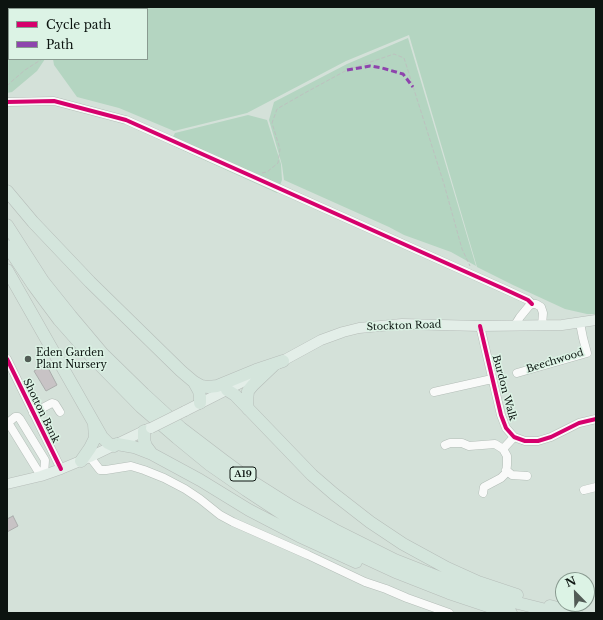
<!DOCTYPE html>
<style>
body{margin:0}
#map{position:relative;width:603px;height:620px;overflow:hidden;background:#d4e1d9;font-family:"Libre Baskerville",serif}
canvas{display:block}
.frame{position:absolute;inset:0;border:8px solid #0c1410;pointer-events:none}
.legend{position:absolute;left:8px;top:8px;width:140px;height:52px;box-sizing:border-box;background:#dcf3e5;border:1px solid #899a90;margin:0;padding:5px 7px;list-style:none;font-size:12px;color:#0c1410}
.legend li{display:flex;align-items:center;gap:8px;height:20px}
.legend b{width:20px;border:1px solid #899a90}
.north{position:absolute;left:555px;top:572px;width:40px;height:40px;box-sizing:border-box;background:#dcf3e5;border:1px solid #899a90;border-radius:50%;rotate:337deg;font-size:11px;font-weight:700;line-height:16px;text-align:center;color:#0c1410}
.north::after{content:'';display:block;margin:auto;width:14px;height:18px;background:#525c56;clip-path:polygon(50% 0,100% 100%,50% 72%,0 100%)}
</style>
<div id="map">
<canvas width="603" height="620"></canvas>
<div class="frame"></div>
<ul class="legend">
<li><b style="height:5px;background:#d6006c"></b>Cycle path</li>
<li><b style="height:5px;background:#8e44ad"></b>Path</li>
</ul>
<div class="north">N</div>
</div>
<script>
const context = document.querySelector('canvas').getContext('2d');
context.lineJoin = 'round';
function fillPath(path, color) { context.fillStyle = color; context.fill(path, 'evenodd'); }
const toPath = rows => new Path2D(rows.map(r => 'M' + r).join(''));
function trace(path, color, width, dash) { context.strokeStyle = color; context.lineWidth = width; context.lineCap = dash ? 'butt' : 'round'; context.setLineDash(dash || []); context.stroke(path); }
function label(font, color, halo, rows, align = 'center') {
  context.font = font + ' "Libre Baskerville",serif'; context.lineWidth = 3; context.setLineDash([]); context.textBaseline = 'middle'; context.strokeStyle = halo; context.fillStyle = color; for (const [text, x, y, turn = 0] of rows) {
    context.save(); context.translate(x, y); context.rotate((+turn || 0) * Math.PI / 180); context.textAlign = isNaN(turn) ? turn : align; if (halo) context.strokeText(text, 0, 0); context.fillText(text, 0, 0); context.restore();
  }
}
const green = toPath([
 [7,7,596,7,596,314,587,314,565,309,513,285,477,267,409,35,346,61,247,113,174,131,119,108,77,97,54,65,53,59,147,59,147,9,9,9,9,59,45,59,37,71,12,92,7,93],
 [408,38,476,266,451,252,404,235,389,227,284,180,282,165,269,120,274,102,347,64],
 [248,115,267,120,281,164,282,180,277,193,169,144,175,133]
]);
const building = toPath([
 [46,364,57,385,46,391,34,371,46,364],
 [13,516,18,526,7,532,7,519,13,516]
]);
const path = toPath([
 [27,7,28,9],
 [93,9,95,7],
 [7,86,11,82,25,70,42,59],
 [262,173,267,172,278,163,280,149,272,123,277,109,303,94,347,70,394,54,404,58,444,184,462,249,470,266]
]);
const minor = toPath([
 [7,102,54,101,126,120,502,288,528,300,532,304],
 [515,325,520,317,529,306,532,304,536,304,541,307,543,313,542,325],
 [480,326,501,415,506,428,514,437,525,441,538,441,551,437,579,423,596,419],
 [7,359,61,469],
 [517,373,587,353,583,338,580,323],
 [434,392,492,379],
 [33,413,52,403,55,404,60,412],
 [445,445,450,443,462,443,469,446,495,444,503,449,507,456,507,465,506,473,501,478,484,487,483,493],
 [503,449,514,437],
 [90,457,100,470,106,470,131,466,144,470,164,478,185,489,200,499,220,515,233,522,308,555,365,582,386,589,407,598,449,613],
 [506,470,512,475,527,476],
 [41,476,9,424,9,422,15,417,18,417,20,419,45,460,44,475],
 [584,490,596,487]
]);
const major = toPath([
 [277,364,321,340,343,332,359,328,402,324,480,326,562,325,596,320],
 [185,411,252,377],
 [7,484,41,476,61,469,90,457,150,428]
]);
const highway = toPath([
 [7,191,33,222,90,282,181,371,194,382,201,386,208,387,217,386,256,370,283,361],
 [7,225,43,281,71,316,103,354,144,394,181,428,223,460,253,482,291,506,335,530,395,560,446,580,494,597,558,613],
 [7,246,33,285,59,320,90,355,141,407,177,438,210,465,246,490,281,513,316,533,359,555,398,573,449,593,500,610,511,613],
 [7,270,102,437,108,443,114,446],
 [194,382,199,391,200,397,200,403],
 [227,390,235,395,312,475,334,494,370,522,403,544,447,568,478,582,517,595],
 [248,409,247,402,248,391,253,385,273,366],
 [144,431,144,440,146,446,152,454],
 [117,444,134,447,152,454,200,480,249,510,299,536,356,562],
 [81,461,90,448,95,438,94,424],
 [550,606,576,613]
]);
const majorBridge = toPath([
 [151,428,185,411]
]);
const quiet = toPath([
 [347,70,370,66,382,68,403,74,413,87]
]);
const cycleway = toPath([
 [7,102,54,101,126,120,502,288,528,300,532,304],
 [480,326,501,415,506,428,514,437,525,441,538,441,551,437,579,423,596,419],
 [7,359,61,469]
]);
const markers = [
 [28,359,4,"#525c56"]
];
const shields = [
 [243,474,26]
];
const shieldNames = [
 ["A19",243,474]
];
const streetNames = [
 ["Stockton Road",404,326,-2],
 ["Beechwood",555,361,-17],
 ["Burdon Walk",504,388,75],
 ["Shotton Bank",41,411,64]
];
const poiNames = [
 ["Eden Garden",36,353],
 ["Plant Nursery",36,365]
];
fillPath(green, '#b4d5c1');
fillPath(building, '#c8c3c5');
trace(building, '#aaacab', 1);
trace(minor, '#b3bdb7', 9);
trace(major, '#b6bdb9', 11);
trace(highway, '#b6bdb9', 13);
trace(path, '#bdc1bf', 1, [4, 2]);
trace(minor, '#f9faf9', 8);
trace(major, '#e3eee8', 10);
trace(highway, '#d4e5dc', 12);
trace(majorBridge, '#b6bdb9', 11, []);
trace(majorBridge, '#e3eee8', 10);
trace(quiet, '#8e44ad', 3, [6, 3]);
trace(cycleway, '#d6006c', 4);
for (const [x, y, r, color] of markers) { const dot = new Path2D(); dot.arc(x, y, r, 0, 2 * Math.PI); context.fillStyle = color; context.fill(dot); trace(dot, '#dcf3e5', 1.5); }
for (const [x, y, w] of shields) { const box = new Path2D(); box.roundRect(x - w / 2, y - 7, w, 14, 3); context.fillStyle = '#dcf3e5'; context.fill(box); trace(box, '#0c1410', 1); }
label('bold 9px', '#0c1410', null, shieldNames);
label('10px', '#0c1410', '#dcf3e5', streetNames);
label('10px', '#0c1410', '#dcf3e5', poiNames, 'left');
</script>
